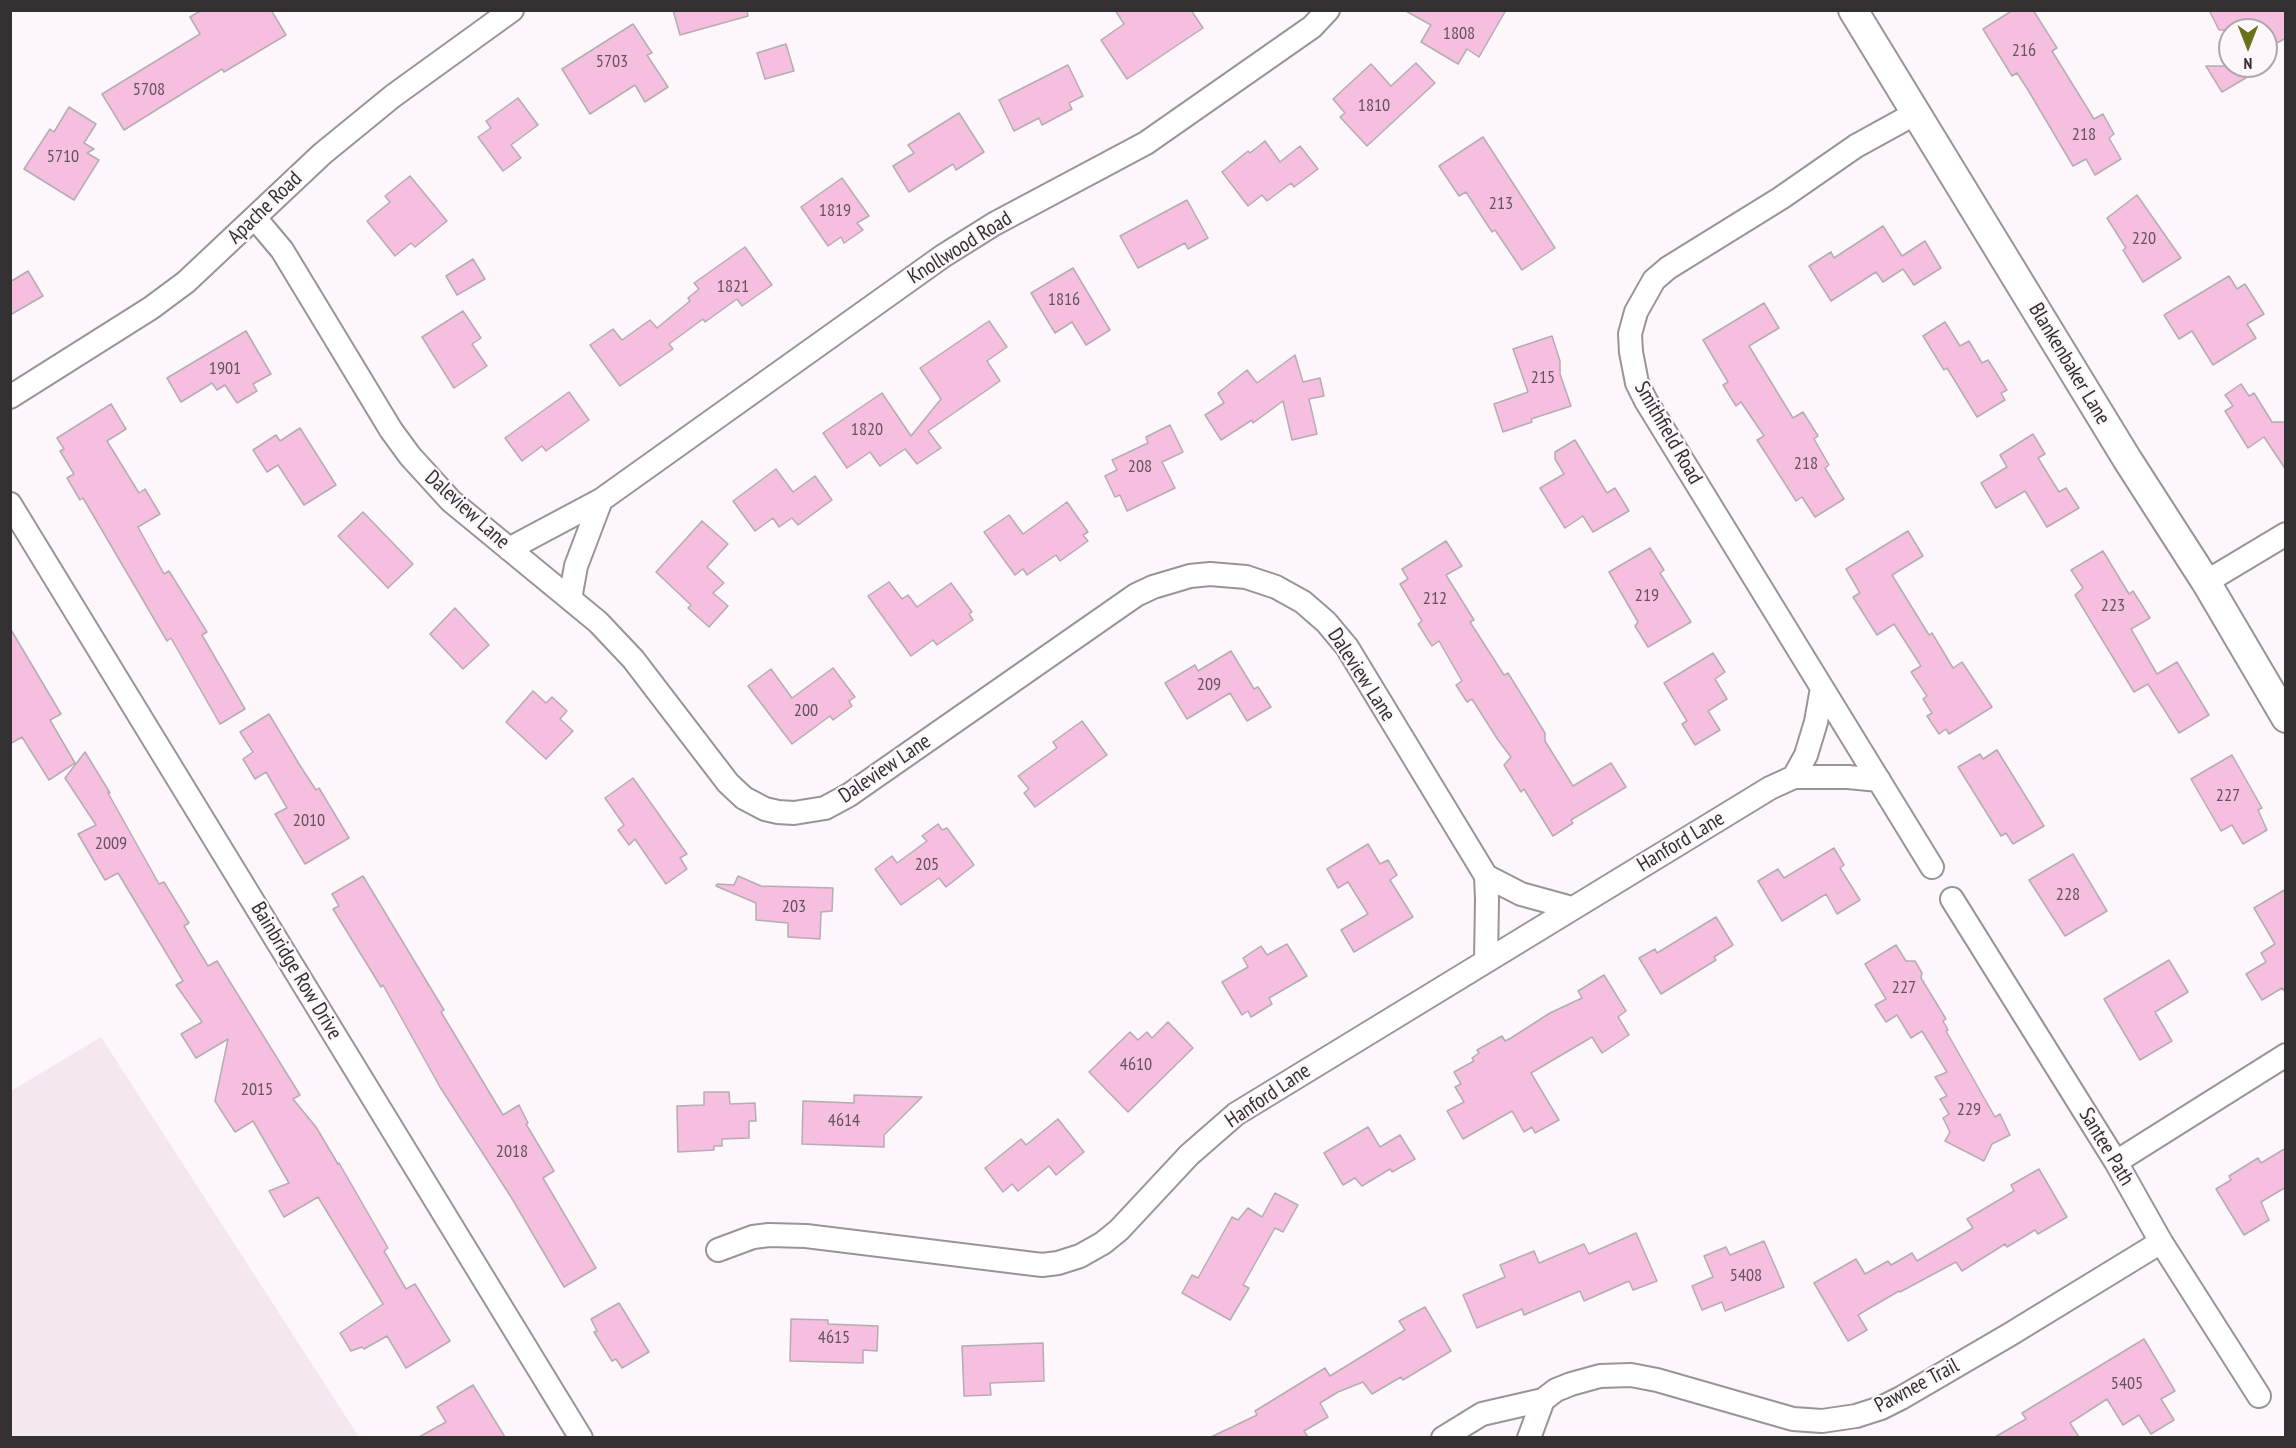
<!DOCTYPE html>
<style>
body{margin:0}
#map{position:relative;width:2296px;height:1448px;overflow:hidden;background:#fdf6fa;font-family:"PT Sans Narrow",sans-serif}
canvas{display:block}
.frame{position:absolute;inset:0;border:12px solid #333032;pointer-events:none}
.north{position:absolute;left:2218px;top:18px;width:60px;height:60px;box-sizing:border-box;background:#fdf6fa;border:2px solid #aca7aa;border-radius:50%;rotate:180deg;font-size:16px;font-weight:700;line-height:24px;text-align:center;color:#333032}
.north::after{content:'';display:block;margin:auto;width:21px;height:27px;background:#67721c;clip-path:polygon(50% 0,100% 100%,50% 72%,0 100%)}
</style>
<div id="map">
<canvas width="2296" height="1448"></canvas>
<div class="frame"></div>
<div class="north">N</div>
</div>
<script>
const context = document.querySelector('canvas').getContext('2d');
context.lineJoin = 'round';
function fillPath(path, color) { context.fillStyle = color; context.fill(path, 'evenodd'); }
const toPath = rows => new Path2D(rows.map(r => 'M' + r).join(''));
function trace(path, color, width, dash) { context.strokeStyle = color; context.lineWidth = width; context.lineCap = dash ? 'butt' : 'round'; context.setLineDash(dash || []); context.stroke(path); }
function label(font, color, halo, rows, align = 'center') {
  context.font = font + ' "PT Sans Narrow",sans-serif'; context.lineWidth = 4.5; context.setLineDash([]); context.textBaseline = 'middle'; context.strokeStyle = halo; context.fillStyle = color; for (const [text, x, y, turn = 0] of rows) {
    context.save(); context.translate(x, y); context.rotate((+turn || 0) * Math.PI / 180); context.textAlign = isNaN(turn) ? turn : align; if (halo) context.strokeText(text, 0, 0); context.fillText(text, 0, 0); context.restore();
  }
}
const built = toPath([
 [101,1037,359,1437,11,1437,11,1091]
]);
const building = toPath([
 [202,10,271,10,286,35,224,72,222,69,124,130,102,94,200,34,190,17,202,10],
 [673,10,747,10,748,16,680,35,673,10],
 [1115,10,1191,10,1203,28,1127,79,1101,40,1124,24,1115,10],
 [1404,10,1506,10,1479,57,1467,49,1458,64,1421,42,1431,25,1404,10],
 [2013,10,2033,10,2057,48,2052,51,2094,119,2103,114,2114,134,2109,138,2121,159,2095,175,2086,159,2073,166,2028,90,2017,73,2012,76,1983,29,2013,10],
 [2209,10,2286,10,2286,38,2266,49,2266,30,2219,30,2209,10],
 [633,24,652,53,647,55,668,87,645,102,635,85,590,114,562,69,633,24],
 [786,44,794,71,765,79,757,53,786,44],
 [1416,63,1435,83,1367,146,1340,117,1345,113,1333,99,1371,64,1391,86,1416,63],
 [1068,65,1083,96,1069,103,1072,109,1042,125,1039,118,1014,131,999,100,1068,65],
 [2206,66,2266,66,2222,92,2206,66],
 [518,98,538,125,511,145,521,158,503,171,478,137,491,128,486,121,518,98],
 [69,107,96,124,84,143,94,149,87,153,99,160,74,200,24,169,50,129,54,132,69,107],
 [959,113,984,152,956,170,953,164,909,192,893,166,914,153,908,145,959,113],
 [1483,137,1555,248,1522,270,1495,230,1492,232,1466,192,1459,196,1439,166,1483,137],
 [1265,141,1280,162,1300,146,1318,169,1294,187,1291,183,1267,201,1262,195,1248,206,1222,172,1248,151,1250,153,1265,141],
 [410,176,447,221,415,247,411,243,395,256,367,221,390,202,385,196,410,176],
 [842,178,869,216,857,223,863,230,844,243,841,237,828,246,801,207,842,178],
 [2137,195,2181,258,2143,282,2123,250,2126,248,2107,218,2137,195],
 [1187,200,1208,238,1188,249,1185,243,1138,268,1120,236,1187,200],
 [1883,226,1902,256,1925,241,1941,268,1914,285,1903,269,1883,282,1876,272,1831,301,1809,266,1831,252,1834,258,1883,226],
 [745,247,772,285,742,306,737,299,705,322,703,319,669,344,673,349,620,386,590,345,613,329,622,340,650,320,657,328,690,301,688,298,699,289,694,283,745,247],
 [473,259,485,279,457,295,446,276,473,259],
 [1073,268,1110,330,1086,345,1072,322,1055,333,1031,293,1073,268],
 [28,271,43,296,10,315,10,282,28,271],
 [2229,276,2237,289,2245,284,2264,314,2247,324,2256,338,2213,365,2192,331,2179,339,2164,315,2229,276],
 [1764,303,1779,328,1749,346,1793,418,1803,412,1818,436,1814,439,1829,465,1825,468,1844,499,1815,517,1802,497,1796,501,1768,457,1757,440,1764,436,1741,402,1736,406,1723,385,1728,382,1703,340,1764,303],
 [463,311,481,338,472,344,487,366,454,388,422,337,463,311],
 [989,321,1007,347,987,361,1000,381,928,431,941,448,917,464,905,449,880,466,870,452,847,468,823,433,882,393,911,436,941,399,920,368,989,321],
 [1945,322,1960,346,1969,341,1982,363,1988,360,2007,390,2001,393,2005,400,1977,417,1947,368,1944,370,1923,336,1945,322],
 [246,331,271,374,253,384,257,391,237,403,225,385,217,390,212,383,181,402,167,378,246,331],
 [1552,336,1560,361,1560,374,1571,406,1531,419,1532,422,1503,432,1494,404,1528,392,1513,349,1552,336],
 [1295,355,1303,382,1320,378,1324,396,1309,399,1317,434,1292,440,1283,401,1253,423,1252,420,1221,440,1205,415,1224,403,1218,393,1247,370,1257,383,1295,355],
 [2241,384,2249,396,2254,393,2272,422,2286,422,2286,470,2264,437,2248,448,2225,411,2233,406,2225,395,2241,384],
 [569,392,589,420,546,451,542,446,522,461,505,438,569,392],
 [111,404,126,429,107,441,139,493,145,489,160,514,138,527,164,574,169,571,207,632,202,635,245,709,220,724,171,638,167,641,83,498,80,500,67,478,74,474,60,451,64,449,57,438,111,404],
 [1170,425,1183,452,1162,462,1175,488,1127,511,1120,495,1115,497,1105,476,1117,470,1112,460,1148,443,1146,437,1170,425],
 [300,428,336,485,304,505,278,465,267,472,253,450,276,435,280,441,300,428],
 [2033,434,2045,454,2038,458,2059,492,2066,488,2079,508,2047,527,2025,491,1996,508,1981,483,2007,467,2000,455,2033,434],
 [1575,440,1607,493,1615,488,1629,511,1593,532,1583,516,1565,528,1540,488,1564,474,1555,459,1555,452,1575,440],
 [776,469,793,492,815,476,832,500,798,525,792,518,779,527,773,518,755,531,733,501,776,469],
 [1067,502,1088,532,1083,535,1088,541,1060,561,1056,555,1027,575,1023,569,1015,575,984,532,1009,515,1023,534,1067,502],
 [363,512,413,564,388,588,338,536,363,512],
 [702,521,728,544,707,567,724,583,713,593,728,606,709,627,688,608,691,605,656,572,702,521],
 [1908,531,1923,556,1892,575,1929,635,1932,633,1953,668,1962,662,1992,707,1949,734,1946,729,1939,734,1927,716,1932,713,1923,699,1927,696,1911,672,1921,666,1894,624,1877,635,1853,597,1860,593,1846,569,1908,531],
 [1446,541,1462,566,1446,575,1474,620,1470,622,1504,675,1508,673,1526,702,1545,733,1545,741,1573,786,1611,763,1626,787,1571,820,1573,823,1553,836,1524,789,1521,792,1504,765,1511,757,1498,740,1472,699,1467,702,1456,685,1462,681,1439,641,1432,646,1418,624,1422,621,1400,584,1408,579,1402,569,1446,541],
 [1650,548,1664,570,1660,573,1691,622,1648,647,1635,626,1638,622,1609,572,1650,548],
 [2103,551,2129,594,2133,591,2150,618,2131,629,2157,674,2177,662,2209,715,2179,733,2148,684,2134,692,2075,595,2083,588,2071,570,2103,551],
 [889,582,902,599,908,595,917,607,951,583,972,612,969,614,973,620,937,645,933,640,911,656,868,596,889,582],
 [455,608,489,645,463,669,430,634,455,608],
 [10,628,61,714,50,720,75,763,49,780,22,737,10,744,10,628],
 [1231,651,1254,689,1258,687,1271,707,1247,721,1230,693,1187,719,1165,683,1195,665,1198,671,1231,651],
 [1713,653,1725,672,1715,679,1727,699,1708,711,1720,730,1695,745,1682,724,1687,721,1664,683,1713,653],
 [833,668,855,697,849,701,852,706,833,720,830,716,792,744,748,686,771,669,792,698,833,668],
 [533,691,546,703,552,697,567,711,560,719,573,731,546,759,506,722,533,691],
 [269,714,299,764,316,790,319,788,349,838,305,864,275,814,287,808,266,772,255,779,243,759,253,752,240,732,269,714],
 [1082,721,1107,755,1035,807,1024,793,1029,789,1018,776,1057,748,1053,742,1082,721],
 [1997,750,2044,826,2013,844,2006,833,2001,836,1958,767,1980,754,1983,759,1997,750],
 [85,752,110,793,108,793,159,884,164,882,189,923,184,926,208,966,217,961,300,1095,293,1099,316,1127,338,1164,339,1163,388,1248,384,1251,406,1289,415,1284,450,1341,406,1368,387,1336,364,1349,362,1347,351,1351,340,1333,383,1304,318,1197,284,1217,269,1191,289,1183,253,1121,235,1132,215,1101,228,1039,196,1058,181,1034,202,1022,176,985,183,981,118,873,105,880,78,834,96,825,65,778,85,752],
 [2232,755,2262,808,2258,810,2267,830,2243,844,2232,825,2221,831,2191,779,2232,755],
 [633,778,687,854,680,858,687,869,666,884,635,839,629,845,618,830,624,825,605,798,633,778],
 [938,824,942,830,947,828,974,865,946,887,939,878,901,905,875,869,892,856,897,863,927,841,922,836,938,824],
 [1368,844,1380,864,1388,860,1397,875,1390,880,1413,917,1354,952,1341,930,1368,914,1348,882,1338,888,1327,869,1368,844],
 [1834,848,1844,865,1840,868,1860,900,1837,914,1826,894,1782,921,1758,881,1778,869,1784,878,1834,848],
 [2073,854,2107,911,2065,936,2029,880,2073,854],
 [363,876,433,992,444,1010,441,1012,503,1115,519,1105,528,1123,526,1124,554,1171,543,1178,596,1268,564,1287,511,1197,440,1087,383,985,381,987,333,909,339,906,332,894,363,876],
 [738,876,761,886,833,888,832,911,821,912,820,939,788,937,788,923,756,920,756,903,716,886,717,884,734,885,738,876],
 [2286,889,2286,993,2282,988,2262,1000,2246,974,2266,962,2261,953,2275,944,2254,908,2286,889],
 [1716,917,1733,945,1714,957,1716,960,1661,994,1639,958,1655,949,1657,953,1716,917],
 [1287,944,1307,976,1269,998,1272,1004,1251,1017,1248,1011,1242,1015,1222,982,1248,967,1243,958,1261,946,1267,955,1287,944],
 [1896,945,1906,961,1915,961,1922,973,1921,978,1946,1019,1943,1021,1948,1030,1946,1031,1995,1117,2000,1114,2010,1135,1992,1144,1984,1161,1945,1141,1950,1132,1943,1118,1949,1114,1940,1099,1947,1096,1935,1077,1947,1072,1922,1031,1911,1038,1897,1015,1886,1022,1875,1005,1886,999,1865,964,1896,945],
 [2169,960,2188,992,2155,1012,2172,1041,2140,1060,2104,999,2169,960],
 [1604,975,1626,1011,1618,1017,1629,1035,1602,1053,1592,1037,1531,1073,1559,1120,1535,1133,1532,1127,1524,1132,1512,1111,1463,1139,1447,1111,1464,1102,1455,1087,1461,1084,1454,1072,1474,1061,1472,1058,1479,1053,1477,1050,1502,1036,1505,1041,1511,1038,1550,1013,1582,998,1578,991,1604,975],
 [1168,1022,1193,1048,1128,1112,1089,1072,1130,1032,1138,1040,1147,1032,1152,1038,1168,1022],
 [704,1092,729,1092,730,1104,755,1103,756,1121,749,1121,749,1138,722,1139,722,1146,714,1146,714,1150,678,1152,677,1106,704,1105,704,1092],
 [854,1095,922,1097,884,1135,884,1147,802,1144,803,1101,854,1103,854,1095],
 [1058,1119,1084,1152,1056,1175,1049,1166,1018,1191,1012,1184,1003,1192,985,1168,1021,1139,1026,1145,1058,1119],
 [1368,1127,1380,1147,1400,1135,1415,1159,1392,1172,1390,1169,1362,1186,1355,1178,1343,1185,1324,1153,1368,1127],
 [2286,1148,2286,1187,2261,1202,2269,1220,2244,1235,2216,1189,2231,1180,2229,1176,2258,1158,2261,1163,2286,1148],
 [2039,1169,2067,1217,2038,1234,2035,1230,2007,1247,2005,1244,1962,1271,1956,1262,1900,1292,1899,1291,1858,1315,1867,1330,1848,1341,1814,1283,1856,1259,1865,1274,1888,1261,1891,1265,1912,1253,1917,1261,1973,1228,1967,1219,2014,1191,2011,1185,2039,1169],
 [1275,1193,1298,1205,1283,1232,1275,1228,1243,1285,1249,1288,1230,1320,1182,1293,1192,1275,1198,1278,1232,1217,1238,1220,1248,1208,1262,1217,1275,1193],
 [1636,1233,1657,1281,1633,1290,1629,1281,1584,1301,1580,1291,1524,1315,1522,1309,1477,1328,1463,1295,1505,1277,1500,1265,1534,1251,1539,1263,1584,1244,1589,1254,1636,1233],
 [1764,1241,1784,1287,1725,1311,1722,1302,1702,1310,1692,1286,1713,1277,1704,1256,1726,1247,1730,1255,1764,1241],
 [619,1303,649,1352,622,1368,616,1359,612,1361,594,1332,597,1331,591,1319,619,1303],
 [1425,1307,1451,1351,1403,1380,1401,1377,1372,1394,1363,1382,1338,1392,1320,1403,1328,1417,1304,1431,1308,1437,1211,1437,1257,1415,1255,1411,1325,1368,1330,1376,1405,1330,1399,1321,1425,1307],
 [791,1319,828,1320,828,1324,878,1326,877,1351,863,1350,863,1363,790,1361,791,1319],
 [2144,1339,2175,1391,2161,1399,2174,1420,2151,1434,2139,1415,2123,1425,2107,1399,2070,1423,2079,1437,1995,1437,2026,1419,2022,1413,2144,1339],
 [1043,1343,1044,1381,990,1383,991,1395,964,1396,962,1346,1043,1343],
 [473,1385,505,1437,419,1437,446,1422,437,1407,473,1385]
]);
const minor = toPath([
 [1916,113,1856,146,1781,198,1668,268,1654,280,1636,312,1630,334,1631,352,1637,383,1646,401,1932,867],
 [255,218,282,250,391,430,410,456,451,501,598,622,633,659,728,783,744,798,765,809,778,812,794,813,825,808,849,795,1136,595,1153,587,1190,576,1210,574,1246,577,1276,587,1303,602,1326,622,1347,647,1486,876,1487,899,1486,961],
 [10,397,151,308,186,282,322,154,393,96,512,10],
 [10,504,581,1438],
 [509,549,601,500,943,256,994,224,1146,143,1312,27,1328,10],
 [2206,582,2286,534],
 [570,599,576,566,601,500],
 [1794,777,1806,755,1816,722,1822,688],
 [1486,876,1521,894,1572,908],
 [1952,899,2116,1162,2161,1242,2259,1396],
 [2116,1162,2286,1055],
 [718,1250,753,1237,769,1235,806,1236,1042,1265,1058,1263,1080,1256,1103,1243,1119,1230,1189,1155,1236,1114,1770,788,1794,777,1848,777,1879,780],
 [1443,1438,1482,1414,1543,1400,1556,1390,1571,1384,1600,1376,1631,1375,1657,1380,1793,1419,1822,1421,1856,1416,1881,1408,1901,1398,2009,1335,2161,1242],
 [1529,1438,1543,1400]
]);
const tertiary = toPath([
 [1853,10,2127,459,2206,582,2286,718]
]);
const numberNames = [
 ["1808",1459,34],
 ["216",2024,51],
 ["5703",612,62],
 ["5708",149,90],
 ["1810",1374,106],
 ["218",2084,135],
 ["5710",63,157],
 ["213",1501,204],
 ["1819",835,211],
 ["220",2144,239],
 ["1821",733,287],
 ["1816",1064,300],
 ["1901",225,369],
 ["215",1543,378],
 ["1820",867,430],
 ["218",1806,464],
 ["208",1140,467],
 ["219",1647,596],
 ["212",1435,599],
 ["223",2113,606],
 ["209",1209,685],
 ["200",806,711],
 ["227",2228,796],
 ["2010",309,821],
 ["2009",111,844],
 ["205",927,865],
 ["228",2068,895],
 ["203",794,907],
 ["227",1904,988],
 ["4610",1136,1065],
 ["2015",257,1090],
 ["229",1969,1110],
 ["4614",844,1121],
 ["2018",512,1152],
 ["5408",1746,1276],
 ["4615",834,1338],
 ["5405",2127,1384]
];
const streetNames = [
 ["Apache Road",265,208,-44],
 ["Knollwood Road",960,248,-32],
 ["Blankenbaker Lane",2069,364,59],
 ["Smithfield Road",1668,433,60],
 ["Daleview Lane",467,510,42],
 ["Daleview Lane",1361,675,57],
 ["Daleview Lane",885,769,-34],
 ["Hanford Lane",1681,842,-31],
 ["Bainbridge Row Drive",296,971,59],
 ["Hanford Lane",1268,1096,-34],
 ["Santee Path",2106,1147,59],
 ["Pawnee Trail",1917,1386,-28]
];
fillPath(built, '#f5e7ef');
fillPath(building, '#f6bedf');
trace(building, '#b4adb1', 1.5);
trace(minor, '#9a9397', 26);
trace(tertiary, '#9a9397', 32);
trace(minor, '#fff', 22);
trace(tertiary, '#fff', 28);
label('18px', '#64545d', null, numberNames);
label('21px', '#333032', '#fdf6fa', streetNames);
</script>
